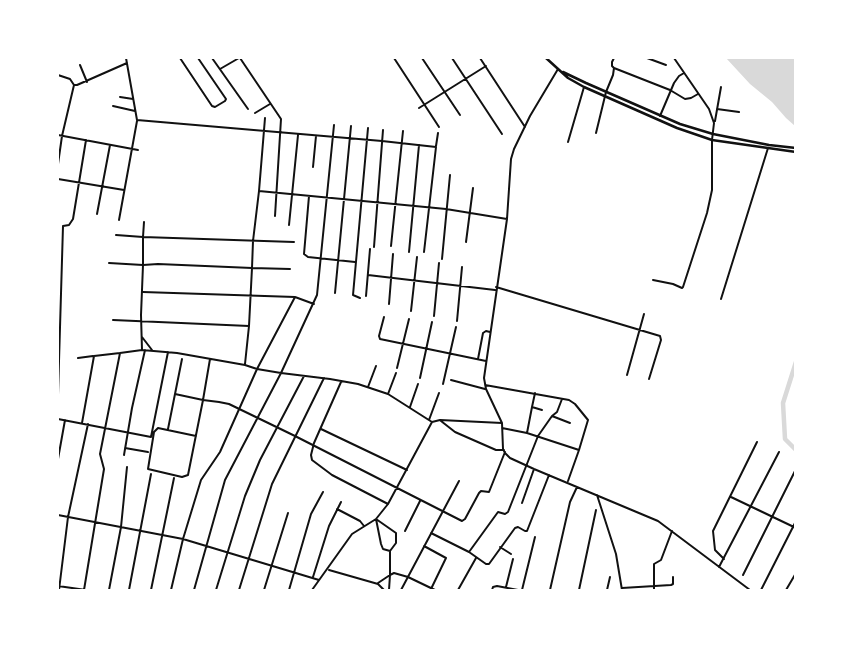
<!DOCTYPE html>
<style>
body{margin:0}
#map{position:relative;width:853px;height:648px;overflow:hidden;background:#fff;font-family:"Archivo Narrow",sans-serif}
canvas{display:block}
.frame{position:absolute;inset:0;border:59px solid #fff;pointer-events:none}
</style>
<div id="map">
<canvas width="853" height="648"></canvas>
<div class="frame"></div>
</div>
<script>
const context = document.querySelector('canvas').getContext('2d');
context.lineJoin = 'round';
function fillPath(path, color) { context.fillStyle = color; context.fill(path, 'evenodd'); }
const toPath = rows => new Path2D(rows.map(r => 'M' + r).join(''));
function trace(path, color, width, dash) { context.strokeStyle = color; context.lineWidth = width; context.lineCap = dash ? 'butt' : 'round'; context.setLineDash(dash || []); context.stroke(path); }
const water = toPath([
 [726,58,795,58,795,126,786,118,772,102,750,84]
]);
const canal = toPath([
 [796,362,783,403,785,439,796,450]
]);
const minor = toPath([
 [126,58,137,120,382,141,436,147,424,252],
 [180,58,212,106,215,107,225,101,226,99,198,58],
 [212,58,248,109],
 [240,58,281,119,275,216],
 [394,58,439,127],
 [422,58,460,115],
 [452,58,502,134],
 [480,58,525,127],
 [647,58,666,65],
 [80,65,87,82],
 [614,68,670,90,685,99,691,98,698,94],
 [220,69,239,58],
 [558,69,530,116,514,149,511,159,507,219,484,378,486,389,502,423,503,449,505,453,510,458,534,469,658,521,750,590],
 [58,75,70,79,74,85,77,85,127,63],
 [120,97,133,99],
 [113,106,135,111],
 [419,108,486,66],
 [717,109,739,112],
 [255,113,270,104],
 [660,116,674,83,679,76,684,73],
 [715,121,721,87],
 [596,133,606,92,613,75,614,68,612,66,612,62,614,58],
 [58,135,138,150],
 [568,142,584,87],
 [436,146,438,133],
 [58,164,62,136,74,85],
 [313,167,316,136],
 [58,179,124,190],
 [259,191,446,209,507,219],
 [309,196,304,254,308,257,355,262],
 [97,214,110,145],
 [119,220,137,121],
 [289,225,298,135],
 [116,235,143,237,144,222],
 [466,242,473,188],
 [391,246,403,131],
 [374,247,383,130],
 [409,252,419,145],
 [442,259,450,175],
 [109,263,143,265,143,237,294,242],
 [368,275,495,290],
 [653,280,673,284,682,288,683,287,707,213,712,190,712,140,714,123,709,109,674,58],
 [496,287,660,336,661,340,649,379],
 [143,292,295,297,314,304],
 [335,293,351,126],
 [366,296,370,249],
 [360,298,353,295,368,128],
 [721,299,768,148],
 [389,304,393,254],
 [411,311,417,257],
 [434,316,439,263],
 [384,317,379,336,380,339,486,361],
 [113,320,249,326],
 [457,321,462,267],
 [142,337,152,350],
 [142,350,177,353,245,365,257,369,281,373,330,379,358,384,388,394,432,422],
 [78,358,93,356],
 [478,359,483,333,486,331,490,332],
 [245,364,249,326,252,268,290,269],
 [397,368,409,319],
 [627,375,644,314],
 [420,378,432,322],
 [451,380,485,389],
 [341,382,314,443,311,455,312,460,332,475,388,504],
 [443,384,456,327],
 [485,385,569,400,575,404,588,420,579,450,527,433,502,428],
 [368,387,376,366],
 [535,393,532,407,542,410],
 [175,394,203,400,210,359],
 [388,394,396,373],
 [58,395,63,226,69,225,73,219,86,140],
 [410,407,418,384],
 [552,416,570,423],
 [58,419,151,437,168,352],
 [429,420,439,393],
 [441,421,455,432,496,450,504,450],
 [82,423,94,356,120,353],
 [168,429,182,359],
 [321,429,407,470],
 [527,433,532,407],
 [196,436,158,428,154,432,148,469,182,477,188,475,203,400,219,402,229,404,295,436,462,521,465,519,479,493,481,491,489,492,505,452],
 [125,448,148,452],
 [124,455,132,408,145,350],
 [58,459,65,420],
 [568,481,579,450],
 [597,495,616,554,622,590],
 [731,497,796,528],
 [522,503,534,469],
 [337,509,360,521,364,526],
 [58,515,183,539,319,580],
 [376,519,396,533,396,543,390,551,383,549,381,544,376,519],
 [405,531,420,501],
 [431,533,469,552,486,564,489,564,515,528,518,527,525,531,527,531,549,475],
 [424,546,446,558,431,589],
 [500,547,511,554],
 [469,552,498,512,505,514,508,512,538,436,552,416,557,412,562,399],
 [724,559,715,550,713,531,757,442],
 [719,567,779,452],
 [329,570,378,584,384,590],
 [743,575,796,469],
 [313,577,329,526,341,502],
 [378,583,390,575,390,551],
 [58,586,86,590],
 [506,587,513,559],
 [622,588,671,585,673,584,673,577],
 [59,590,68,517,88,424],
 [84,590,104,469,100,454,120,353,142,350,141,315,143,265,158,264,252,268,253,241,259,191,265,118],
 [109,590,121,527,127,467],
 [129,590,151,474],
 [151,590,174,478],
 [171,590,183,539,201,480,220,452,257,369,295,297],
 [194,590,225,480,281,373,317,295,334,125],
 [216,590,245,496,260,460,304,376],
 [239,590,272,484,324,378],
 [264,590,288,513],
 [289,590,311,514,323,492],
 [312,590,352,534,376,519,388,504,432,422,440,420,502,423],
 [389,590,390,575,394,573,408,577,435,590],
 [401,590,459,481],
 [458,590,476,558],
 [492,590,493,587,497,586,518,590],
 [522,590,535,537],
 [550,590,570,502,577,487],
 [579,590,596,510],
 [607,590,610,577],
 [654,590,654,564,661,560,672,531],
 [761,590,796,521],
 [786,590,796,573]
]);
const tertiary = toPath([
 [546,58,568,78,584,87,677,128,712,140,796,152],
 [563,72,586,83,680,124,713,134,769,145,796,148]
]);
fillPath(water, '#d9d9d9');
trace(canal, '#d9d9d9', 4.5);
trace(minor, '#111', 2);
trace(tertiary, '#111', 2.5);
</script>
